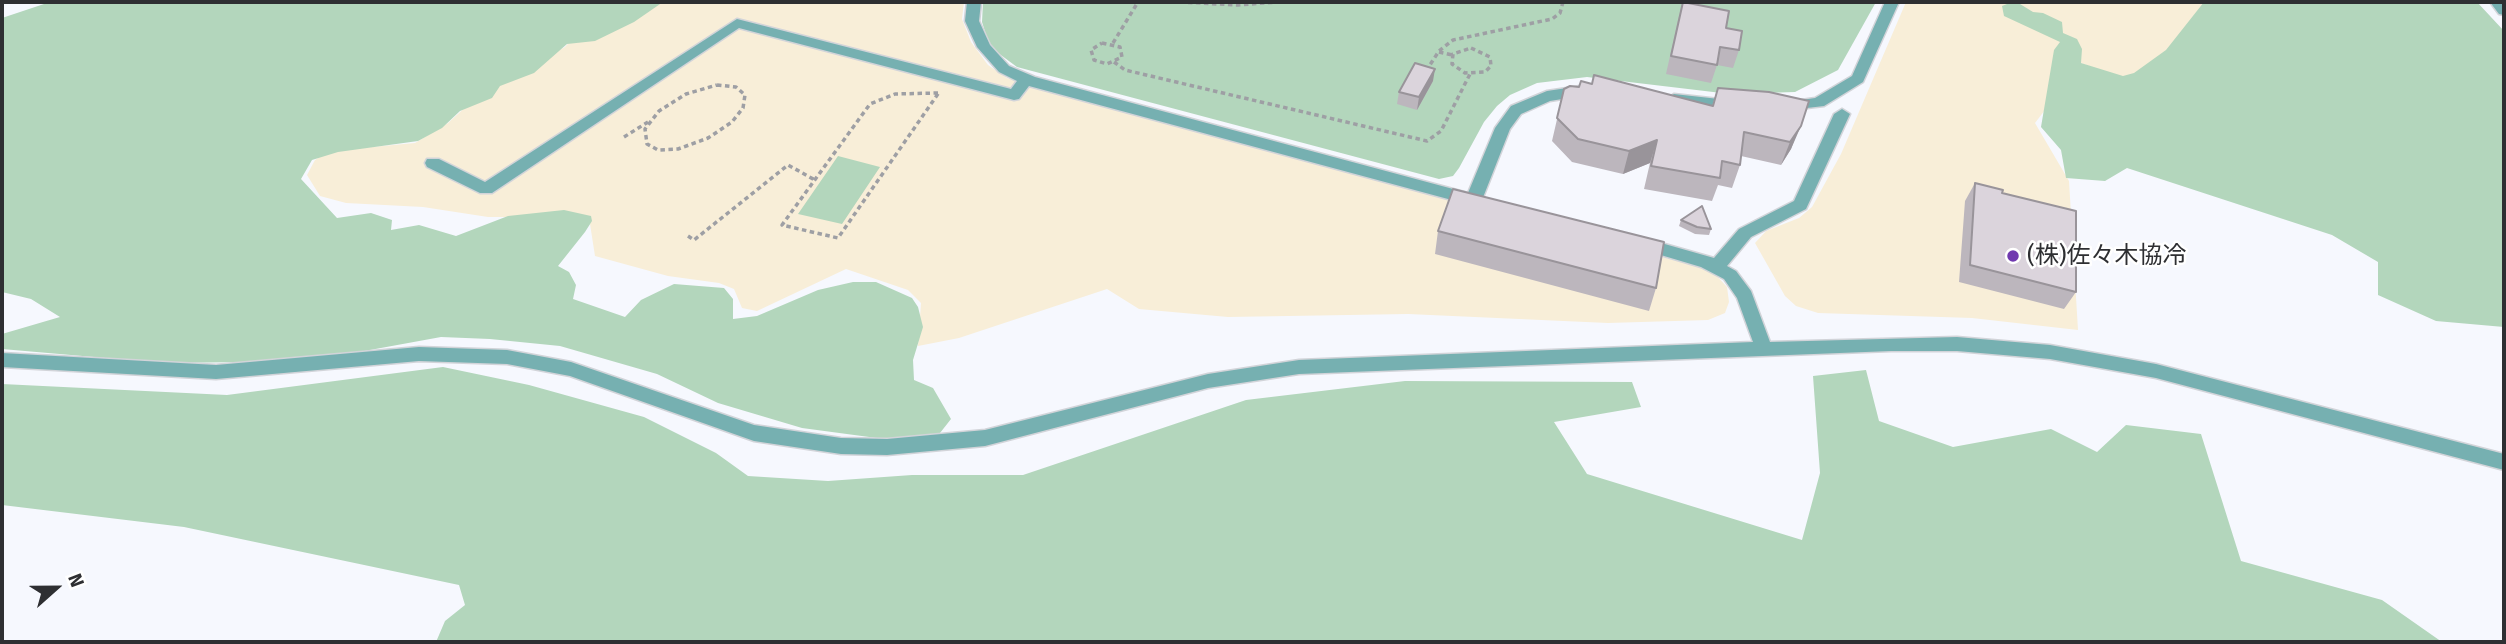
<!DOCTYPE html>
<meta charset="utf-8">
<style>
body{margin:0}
#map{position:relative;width:2506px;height:644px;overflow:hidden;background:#f6f8fe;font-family:"Fira Sans",sans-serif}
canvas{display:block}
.frame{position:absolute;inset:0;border:4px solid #2e2f32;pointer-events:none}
.north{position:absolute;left:21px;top:553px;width:70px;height:70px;-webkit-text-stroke:5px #fff;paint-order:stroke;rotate:69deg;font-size:19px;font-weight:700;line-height:28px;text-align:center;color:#2e2f32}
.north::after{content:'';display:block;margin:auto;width:24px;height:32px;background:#2e2f32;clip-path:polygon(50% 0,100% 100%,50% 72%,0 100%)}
</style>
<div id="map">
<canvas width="2506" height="644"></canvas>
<div class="frame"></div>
<div class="north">N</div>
</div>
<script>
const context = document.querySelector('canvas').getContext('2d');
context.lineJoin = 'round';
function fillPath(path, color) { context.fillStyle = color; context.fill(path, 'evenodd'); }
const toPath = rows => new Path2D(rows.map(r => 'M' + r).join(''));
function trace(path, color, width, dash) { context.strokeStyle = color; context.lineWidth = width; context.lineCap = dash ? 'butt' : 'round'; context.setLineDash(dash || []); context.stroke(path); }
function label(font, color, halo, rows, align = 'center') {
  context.font = font + ' "Fira Sans","Noto Sans JP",sans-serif'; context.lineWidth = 5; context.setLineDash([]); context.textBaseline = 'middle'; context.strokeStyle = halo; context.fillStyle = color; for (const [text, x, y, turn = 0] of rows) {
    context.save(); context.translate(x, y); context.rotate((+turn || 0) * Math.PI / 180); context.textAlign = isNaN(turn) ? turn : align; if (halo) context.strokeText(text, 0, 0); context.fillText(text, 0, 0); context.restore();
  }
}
const industrial = toPath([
 [651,2,964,2,962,19,971,42,988,65,1007,78,1699,267,1716,275,1727,287,1729,302,1725,313,1708,320,1608,323,1408,314,1228,317,1139,309,1107,289,959,338,918,346,921,303,908,290,846,269,757,311,742,308,734,289,719,283,668,276,595,256,590,224,555,217,488,217,423,207,346,203,320,196,307,175,315,160,328,151,415,143,448,123,481,93,565,47,580,30],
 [1906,2,2211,2,2198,25,2133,83,2081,63,2035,123,2069,181,2078,330,1972,318,1818,313,1796,306,1785,296,1755,243,1766,231,1799,218,1812,207,1841,154]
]);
const green = toPath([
 [50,2,663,2,634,22,595,41,567,44,534,73,500,86,492,98,460,111,442,128,418,141,338,152,312,160,301,179,337,218,371,213,392,220,391,230,419,225,456,236,508,216,564,210,591,216,592,221,585,232,558,266,569,272,576,285,573,299,625,317,641,300,674,284,724,288,733,299,733,319,757,316,818,290,853,282,876,282,912,298,918,307,923,327,913,360,914,380,933,388,951,419,940,433,914,443,802,428,718,403,657,374,560,346,490,339,441,337,359,352,248,362,163,363,2,349,2,334,60,317,31,299,2,292,2,18],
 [983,2,1876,2,1838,70,1795,92,1730,94,1587,77,1537,83,1510,95,1497,106,1484,122,1459,168,1453,176,1439,179,1017,67,990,47,982,22],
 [2204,2,2477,2,2504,31,2504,327,2436,321,2378,295,2378,262,2332,235,2127,168,2105,181,2066,178,2061,150,2041,127,2054,50,2060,42,2004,16,2002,6,2012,2,2020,4,2033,12,2043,13,2062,22,2063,33,2077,39,2082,49,2081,63,2123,76,2134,73,2166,50],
 [838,156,880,167,842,224,798,214],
 [443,367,529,385,644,417,716,453,748,476,828,481,912,475,1023,475,1246,400,1405,381,1632,382,1641,407,1554,422,1587,474,1802,540,1820,473,1813,376,1866,370,1879,421,1953,447,2051,429,2097,452,2126,425,2201,434,2241,561,2382,600,2442,642,436,642,445,621,465,605,459,585,184,527,2,505,2,384,227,395]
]);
const path = toPath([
 [1180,2,1238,5,1278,2],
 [1102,43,1120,47,1122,57,1107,64,1094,60,1091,50,1102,43],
 [1113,43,1138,2],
 [1471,48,1490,57,1491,66,1485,72,1465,73,1452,64,1453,54,1471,48],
 [1439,52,1452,55],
 [1114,62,1125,70,1427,141,1441,131,1470,74],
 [1426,71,1439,51,1453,40,1552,19,1560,13,1563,2],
 [717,85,736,87,745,95,743,108,732,122,708,138,678,149,658,150,647,144,645,129,659,111,686,94,717,85],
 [938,93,895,94,870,104,782,225,838,238,940,91],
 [624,137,648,122],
 [688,236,694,240,788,165,815,180]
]);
const minor = toPath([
 [967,2,981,2,979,21,990,45,1009,66,1035,77,1468,193,1495,128,1511,106,1547,91,1587,85,1595,90,1587,95,1550,101,1521,114,1510,129,1482,200,1474,206,1029,86,1019,99,1014,100,739,28,492,193,480,193,427,167,425,163,427,159,439,159,485,182,737,19,1011,89,1017,81,999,72,977,47,965,21,967,2],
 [1885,2,1899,2,1863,82,1824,106,1781,111,1778,107,1781,103,1815,98,1852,76,1885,2],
 [2490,2,2504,2,2504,15,2499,14,2490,2],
 [1674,94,1737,101,1745,106,1737,111,1669,103,1666,99,1674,94],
 [1842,109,1850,114,1806,209,1751,237,1727,266,1736,271,1751,291,1770,342,1957,337,2050,345,2156,364,2504,454,2504,470,2156,378,2050,359,1957,351,1891,351,1299,374,1208,388,985,446,887,455,841,454,754,441,570,376,507,364,419,361,216,379,2,367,2,353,216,365,419,347,507,350,571,362,754,425,841,438,887,439,985,430,1208,374,1299,360,1753,342,1737,298,1724,279,1701,267,1634,247,1632,243,1640,237,1714,258,1739,229,1794,201,1834,114,1842,109]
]);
const wall = toPath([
 [1683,2,1726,28,1739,50,1733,68,1717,65,1711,83,1666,74,1678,20],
 [1594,75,1712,106,1718,88,1809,101,1791,149,1781,165,1741,156,1740,165,1732,188,1718,185,1712,201,1644,189,1650,163,1623,174,1572,162,1552,141,1564,89,1579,87,1592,84],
 [1433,81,1417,110,1397,104,1399,92],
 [1975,183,2002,193,2076,292,2064,309,1959,282,1965,201],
 [1681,220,1711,229,1709,235,1695,234,1679,226],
 [1438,231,1656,288,1649,311,1435,254]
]);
const shadedWall = toPath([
 [1435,69,1433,81,1417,110,1419,97],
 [1801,126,1791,149,1781,165,1790,142],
 [1657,140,1650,163,1623,174,1629,151]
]);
const building = toPath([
 [1683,2,1729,11,1726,28,1742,31,1739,50,1720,47,1717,65,1671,56,1683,2],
 [1415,63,1435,69,1419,97,1399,92,1415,63],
 [1594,75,1713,106,1718,88,1769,92,1809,101,1801,126,1790,142,1744,132,1740,165,1722,161,1720,178,1651,166,1657,140,1629,151,1578,139,1557,118,1564,89,1570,86,1579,87,1581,81,1592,84,1594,75],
 [1975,183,2003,190,2002,193,2076,211,2076,292,1970,265,1975,183],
 [1453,189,1664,242,1656,288,1438,231,1453,189],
 [1702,206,1711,229,1697,227,1681,220,1702,206]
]);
const markers = [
 [2013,256,7,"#7039af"]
];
const poiNames = [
 ["(株)佐々木協冷",2027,256]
];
fillPath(industrial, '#f8eed8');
fillPath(green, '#b3d6bc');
trace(minor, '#d2d4d9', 3);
trace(path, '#9e9fa4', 3.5, [4.5, 3.5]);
fillPath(minor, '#76b0b1');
fillPath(wall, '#bcb6bd');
fillPath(shadedWall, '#99949a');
fillPath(building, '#dbd4dc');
trace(building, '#99949a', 2);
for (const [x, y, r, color] of markers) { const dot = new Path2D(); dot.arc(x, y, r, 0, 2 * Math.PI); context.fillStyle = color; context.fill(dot); trace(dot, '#fff', 2.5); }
label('24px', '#2e2f32', '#fff', poiNames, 'left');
</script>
